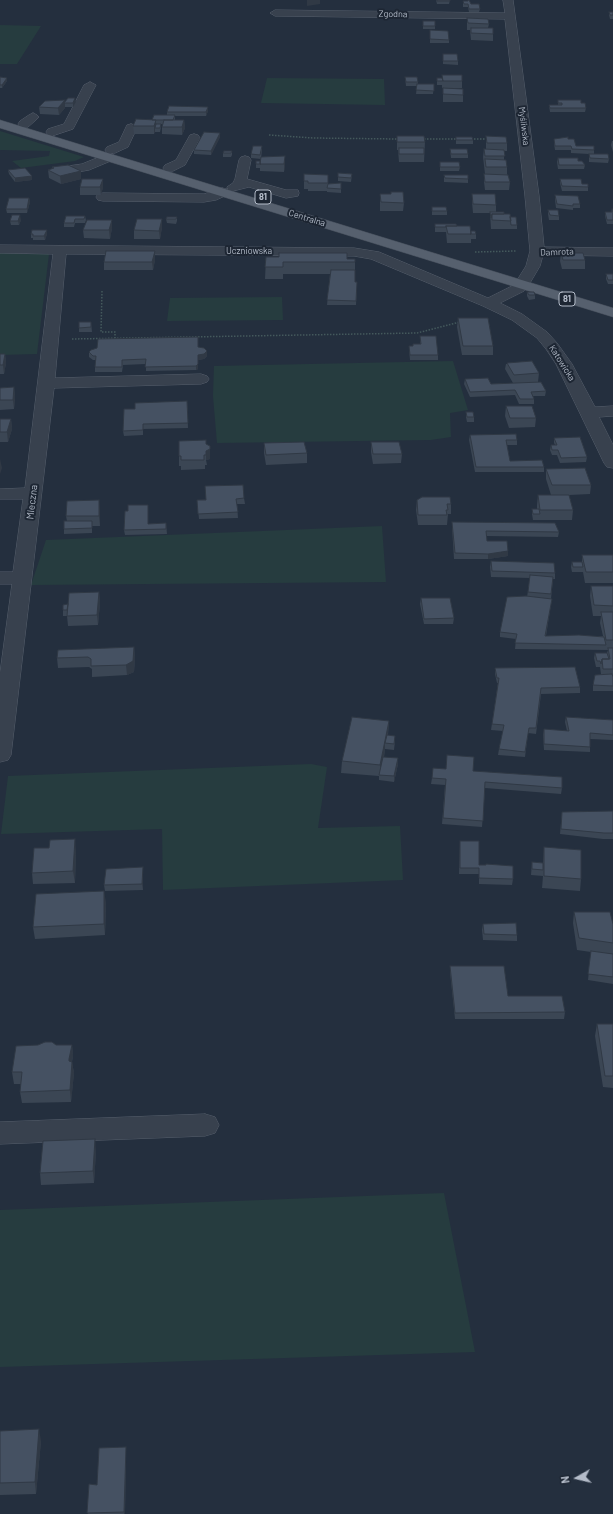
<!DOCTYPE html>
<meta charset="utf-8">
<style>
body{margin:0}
#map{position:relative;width:613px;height:1514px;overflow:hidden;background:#242f3e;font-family:Barlow,sans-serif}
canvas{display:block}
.north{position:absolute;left:557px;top:1458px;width:40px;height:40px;-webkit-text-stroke:3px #1d2633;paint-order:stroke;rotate:262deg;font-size:11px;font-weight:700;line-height:16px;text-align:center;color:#b4bcc9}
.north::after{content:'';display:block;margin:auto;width:14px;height:18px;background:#b4bcc9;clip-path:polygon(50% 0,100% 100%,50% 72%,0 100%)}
</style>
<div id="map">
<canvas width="613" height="1514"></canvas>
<div class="north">N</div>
</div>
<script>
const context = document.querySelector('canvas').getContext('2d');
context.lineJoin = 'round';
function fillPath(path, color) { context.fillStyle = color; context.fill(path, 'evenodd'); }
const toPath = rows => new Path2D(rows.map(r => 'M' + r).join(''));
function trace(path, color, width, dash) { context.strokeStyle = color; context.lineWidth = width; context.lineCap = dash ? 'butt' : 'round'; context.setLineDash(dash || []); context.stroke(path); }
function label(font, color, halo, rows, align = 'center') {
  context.font = font + ' Barlow,sans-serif'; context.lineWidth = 4; context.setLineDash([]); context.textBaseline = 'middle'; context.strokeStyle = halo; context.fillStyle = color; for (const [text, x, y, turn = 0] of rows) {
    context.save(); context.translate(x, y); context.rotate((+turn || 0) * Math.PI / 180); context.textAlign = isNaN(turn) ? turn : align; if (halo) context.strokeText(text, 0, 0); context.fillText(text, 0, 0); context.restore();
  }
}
const green = toPath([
 [0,25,41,26,17,64,0,64],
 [267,78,384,79,385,105,261,103],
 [0,131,84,157,75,161,21,168,12,161,49,156,50,151,0,150],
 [0,253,49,254,37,354,0,355],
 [282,297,283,320,167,321,170,298],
 [453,361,468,410,450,413,451,437,431,440,217,443,213,396,214,366],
 [382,526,386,582,31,585,46,540],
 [311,764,327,767,318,828,400,826,403,880,163,890,162,829,1,834,8,776],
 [444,1193,475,1352,0,1367,0,1210]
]);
const path = toPath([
 [269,135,313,138,398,139],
 [421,139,458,139],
 [471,139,488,139],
 [475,252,516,251],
 [102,291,101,332,115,332,115,338],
 [72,339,417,333,460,322]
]);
const minor = toPath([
 [503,0,513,0,539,196,544,247,613,248,613,256,543,255,540,266,527,288,524,291,500,303,522,314,547,332,557,343,572,364,595,407,613,406,613,416,599,417,613,445,613,468,607,467,604,463,556,364,546,349,537,338,512,320,483,306,371,259,354,256,66,254,55,378,201,374,207,376,209,379,207,382,201,384,54,388,11,755,8,760,0,762,0,673,12,584,0,584,0,572,13,572,23,499,0,499,0,489,25,488,53,254,0,253,0,245,354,248,379,252,488,298,514,285,526,266,530,251,525,196,505,19,275,16,270,13,275,10,505,13,503,0],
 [90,82,96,85,73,129,52,136,48,135,46,132,48,129,64,124,84,85,90,82],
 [33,113,37,115,39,117,37,119,28,127,20,127,18,124,20,121,29,115,33,113],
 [131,124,135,125,137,128,128,147,115,153,107,153,105,150,107,147,119,142,127,125,131,124],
 [194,134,198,135,200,138,185,165,173,171,165,171,163,168,165,165,176,160,190,135,194,134],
 [109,153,113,154,115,157,113,160,89,170,72,173,68,172,66,169,68,166,82,164,109,153],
 [245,156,249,157,251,160,247,179,286,190,298,190,299,193,298,196,286,198,249,187,233,191,228,190,227,187,233,183,235,179,239,160,241,157,245,156],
 [222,188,227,189,228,192,227,195,216,200,204,202,103,201,98,200,96,197,98,194,103,193,204,194,222,188],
 [205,1114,215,1117,219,1125,215,1133,205,1136,0,1144,0,1122,205,1114]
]);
const major = toPath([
 [0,120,613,308,613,317,0,128,0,120]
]);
const wall = toPath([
 [436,0,450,0,449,4,437,4],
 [463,1,471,4,480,9,479,12,469,12,468,7,463,7],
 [609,12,613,12,613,19,610,19,609,15],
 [467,18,489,24,488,28,493,34,493,41,471,40,470,30,467,30],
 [423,21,435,26,435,29,423,29],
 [430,30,449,40,449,43,430,43],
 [443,54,458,61,458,65,443,64],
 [0,77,7,78,7,81,2,88,0,88],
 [405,77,418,82,418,84,434,84,433,94,416,94,417,86,406,86],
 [437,78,462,81,462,88,442,88,442,85,437,85],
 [443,88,463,95,463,102,443,102],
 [558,100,581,103,586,108,585,112,550,112,549,105,558,105],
 [65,102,76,102,73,107,65,107,65,108,59,115,40,114,39,107],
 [208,107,208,111,206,116,175,116,175,120,184,120,185,128,182,135,162,134,162,127,163,124,161,124,161,127,160,132,155,132,155,131,154,134,134,134,133,126,167,115,167,112],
 [220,133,220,137,211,155,194,154,194,150],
 [397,136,425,142,424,162,399,162,398,150,397,150],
 [486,136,507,143,507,151,504,151,504,160,507,167,507,174,510,182,509,190,485,190,484,182,484,174,485,174,483,157,484,149,486,149],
 [456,137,473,140,473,144,456,144],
 [554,139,568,139,576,146,594,150,594,154,609,159,608,163,589,162,589,154,571,153,571,150,555,150,554,143],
 [612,141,613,141,613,152,611,145],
 [262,146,262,150,261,159,251,158,251,154],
 [450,149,468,154,468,158,451,158],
 [232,151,232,155,231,157,223,157,223,153],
 [285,156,285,164,284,172,260,171,260,168,256,168,256,164,260,161],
 [558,158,578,161,585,165,584,169,558,169,557,162],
 [440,162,460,167,459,171,440,171],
 [52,167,81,179,61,184,49,178,48,170,52,169],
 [8,170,32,176,32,180,15,182,9,174],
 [338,173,352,174,351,182,338,181],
 [328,175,328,184,341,183,341,193,327,192,327,191,308,191,308,189,304,189,304,181],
 [444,175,468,179,468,183,444,182],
 [82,179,103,187,101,195,80,195,80,187],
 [560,179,588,187,588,191,562,191,560,183],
 [380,194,404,203,403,211,380,211],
 [472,194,496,205,496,212,504,214,510,217,517,225,517,229,491,229,490,213,473,213,472,202],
 [555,195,580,204,580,208,573,208,573,210,556,208,555,200],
 [29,198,30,202,27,213,7,213,6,209],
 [432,207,447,211,447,215,432,215],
 [612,209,613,209,613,224,607,224,605,216,605,212,611,212],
 [548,210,559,216,559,220,549,220,548,214],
 [66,216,85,216,86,220,85,223,75,223,74,227,64,227,64,223],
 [177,217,177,221,176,224,167,223,166,219],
 [162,219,162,227,160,239,134,239,134,230],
 [21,220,19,225,11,225,10,221],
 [435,224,457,226,471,231,476,234,476,239,471,239,471,243,447,243,446,232,435,232],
 [112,228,110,239,84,238,83,230],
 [31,234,47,234,45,240,33,240,33,238,31,238],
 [155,251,155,260,153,270,104,270,104,262],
 [561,253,585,260,585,269,562,269,560,261],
 [266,257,347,259,355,262,355,282,357,282,356,305,327,305,330,274,283,274,283,279,265,279],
 [606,274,613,274,613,284,608,284,606,279],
 [527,292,535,295,535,299,529,300,527,296],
 [458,318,493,346,493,355,462,355,457,327],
 [91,322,92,332,79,332,79,328],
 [420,336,438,355,438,360,410,360,409,350,409,346,413,346,413,344,420,344],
 [199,347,207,351,207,356,204,359,198,360,198,369,196,370,146,371,146,364,123,365,122,372,95,372,95,367,96,360,93,360,89,357,89,352],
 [0,354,5,354,6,363,4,374,0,374],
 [507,363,539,373,538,382,546,391,545,396,533,396,534,399,534,404,519,404,515,395,470,397,464,384,465,379,491,384,513,383,505,369,506,364,507,364],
 [14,387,15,397,14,409,0,410,0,388],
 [187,401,188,428,143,429,143,435,124,436,123,431,135,409],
 [506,406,536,418,535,427,509,428,505,416],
 [466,412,474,417,474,422,467,422,466,417],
 [0,419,11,419,12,429,8,442,0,442],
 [470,435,517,440,517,445,507,445,510,461,544,467,544,472,475,472,469,440],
 [554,438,587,457,586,462,560,463,557,455,552,455,550,450,551,445,555,445,554,443],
 [371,442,402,454,401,463,373,464,371,452],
 [264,443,307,453,307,463,266,465,264,453],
 [206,444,210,459,206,460,207,465,205,465,205,469,181,470,181,466,179,466,179,456],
 [546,469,591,485,590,494,569,495,573,510,572,520,533,520,532,514,532,509,537,509,537,505,538,495,551,495,546,479],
 [244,498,245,504,237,504,238,518,199,519,197,500],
 [417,500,451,504,451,514,448,514,447,525,418,525,416,510],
 [148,505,148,524,166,523,167,534,125,535,124,530,128,511],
 [100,510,100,526,92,526,92,533,64,534,64,529,67,521,66,516],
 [452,522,559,532,558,537,486,536,487,541,508,556,488,559,454,559,452,527],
 [582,555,613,555,613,583,585,583,583,572,572,572,571,567,572,562,582,562],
 [491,561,555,573,555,579,553,579,551,599,552,599,551,604,546,636,603,636,600,623,601,616,593,616,590,596,591,586,613,586,613,691,593,691,593,685,601,674,600,667,596,667,594,658,595,653,607,653,608,650,515,649,516,639,500,637,500,632,527,597,530,578,491,577,490,567],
 [99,592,100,603,98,625,68,626,67,616,63,616,63,610,68,604],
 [421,598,454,618,453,624,424,624,420,604],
 [134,647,135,658,134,672,127,675,92,677,92,669,89,667,58,668,57,658],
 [495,668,580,687,580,693,541,694,536,734,528,733,525,757,498,755,499,749,503,731,491,730,498,683,497,683,495,674],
 [566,717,613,720,613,740,590,739,590,752,544,750,543,735,544,729,567,731,565,722],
 [389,721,388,735,395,741,394,750,385,749,384,757,398,764,394,782,379,780,379,776,341,773,342,761],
 [473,771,562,788,561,794,485,788,482,827,442,824,445,785,431,784,432,778],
 [613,811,613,839,603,839,560,834,562,812],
 [460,841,479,865,513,879,512,885,479,884,479,874,459,874],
 [544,847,581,879,580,891,542,888,543,876,531,875,532,862,543,863],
 [76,851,75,883,33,884,32,873],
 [143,873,143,890,105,891,104,885],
 [106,902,105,935,35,939,33,927],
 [574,912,613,924,613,984,588,980,591,952,577,950,573,923],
 [483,924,517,935,517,941,483,940,482,930],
 [450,966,508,996,565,1012,564,1019,455,1019,450,972],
 [597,1024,613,1024,613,1088,603,1087,595,1036],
 [56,1045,72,1045,73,1056,72,1062,74,1073,71,1102,22,1103,20,1092,21,1084,14,1084,12,1072],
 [96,1151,94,1183,41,1185,40,1173],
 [0,1431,41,1441,36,1494,0,1495],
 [126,1447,126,1453,125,1514,88,1514,89,1484,97,1485]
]);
const shadedWall = toPath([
 [307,0,320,0,320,4,307,6],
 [7,78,7,81,2,88,2,85],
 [75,98,76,102,73,107,73,103],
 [65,100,65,108,59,115,58,108],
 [208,107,208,111,206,116,206,112],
 [156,120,156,127,155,128,155,131,154,134,154,126],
 [184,120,185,128,182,135,182,127],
 [220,133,220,137,211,155,211,151],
 [285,156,285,164,284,172,284,164],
 [81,171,81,179,61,184,60,176],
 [32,176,32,180,15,182,15,178],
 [103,179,103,187,101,195,100,187],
 [29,198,30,202,27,213,27,209],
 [20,215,21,220,19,225,18,221],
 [162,219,162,227,160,239,159,231],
 [112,220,112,228,110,239,109,230],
 [47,230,47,234,45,240,44,236],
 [155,251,155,260,153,270,152,262],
 [207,351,207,356,204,359,198,360,198,369,196,370,196,366,198,355],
 [5,354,6,363,4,374,3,365],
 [14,387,15,397,14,409,13,400],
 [11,419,12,429,8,442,7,432],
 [210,446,210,459,206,460,206,451],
 [0,459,2,468,0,474],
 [99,500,100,510,100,526,99,516],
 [508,551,508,556,488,559,488,554],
 [99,592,100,603,98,625,97,615],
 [134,647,135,658,134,672,127,675,126,665],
 [389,721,388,732,386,743,385,743,385,749,380,776,380,765],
 [398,758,398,764,394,782,394,776],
 [75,839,76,851,75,883,73,871],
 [143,867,143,890,142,884],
 [104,891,106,902,105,935,104,924],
 [72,1045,73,1056,70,1071,69,1059],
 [72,1062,74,1073,71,1102,70,1090],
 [95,1139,96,1151,94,1183,93,1171],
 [39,1429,41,1441,36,1494,35,1482],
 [126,1447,126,1453,125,1514,124,1514]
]);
const building = toPath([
 [437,0,450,0,450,1,437,1,437,0],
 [468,0,469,0,471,4,479,4,480,9,469,9,468,4,464,4,463,1,468,1,468,0],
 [609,12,613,12,613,15,610,15,609,12],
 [467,18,488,19,489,24,468,23,467,18],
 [423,21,435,21,435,26,423,26,423,21],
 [471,28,493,28,493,34,471,33,471,28],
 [430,30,448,31,449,40,430,39,430,30],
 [443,54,457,54,458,61,443,61,443,54],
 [442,75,462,75,462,81,443,81,442,75],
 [0,77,7,78,2,85,0,85,0,77],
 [405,77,417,77,418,82,406,82,405,77],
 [437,78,442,78,443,81,437,81,437,78],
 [417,84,434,84,434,91,416,90,417,84],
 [443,88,463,89,463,95,443,94,443,88],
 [68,98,75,98,73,103,64,103,68,98],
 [65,100,58,108,39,107,45,101,65,100],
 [558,100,581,100,581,103,585,103,586,108,550,108,549,105,562,105,562,103,558,103,558,100],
 [169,106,208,107,206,112,167,112,169,106],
 [154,115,175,115,173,120,152,120,154,115],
 [136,119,156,120,154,126,133,126,136,119],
 [164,120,184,120,182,127,162,127,164,120],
 [156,124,161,124,160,128,155,128,156,124],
 [204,132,220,133,211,151,194,150,204,132],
 [397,136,424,136,425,142,397,142,397,136],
 [486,136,506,137,507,143,487,143,486,136],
 [456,137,472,137,473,140,456,140,456,137],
 [568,137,568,139,574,139,576,146,594,146,594,150,572,149,571,146,555,146,554,139,568,137],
 [253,146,262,146,260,155,251,154,253,146],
 [399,148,424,148,424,154,399,154,399,148],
 [450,149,467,149,468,154,451,154,450,149],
 [484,149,504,150,505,156,485,156,484,149],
 [224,151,232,151,231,153,223,153,224,151],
 [589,154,608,154,609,159,590,158,589,154],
 [285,156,284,164,260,164,261,157,285,156],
 [558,158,578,158,578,161,582,161,585,165,559,165,558,158],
 [485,159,506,160,507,167,486,167,485,159],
 [256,161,260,161,260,164,261,164,256,164,256,161],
 [440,162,459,162,460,167,440,167,440,162],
 [68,165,81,171,60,176,48,170,54,168,52,167,68,165],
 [25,168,32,176,15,178,8,170,25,168],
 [338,173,352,174,351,178,338,177,338,173],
 [304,174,328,175,328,183,308,183,308,181,304,181,304,174],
 [484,174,508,175,510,182,485,182,484,174],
 [444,175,468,175,468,179,445,178,444,175],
 [82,179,103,179,100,187,80,187,82,179],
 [560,179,581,179,582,184,588,184,588,187,562,186,560,179],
 [341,183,341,189,327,188,328,184,341,183],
 [391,192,403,192,404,203,381,202,380,194,391,194,391,192],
 [472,194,495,194,496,205,473,204,472,194],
 [555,195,578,196,580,204,573,204,573,206,557,204,555,195],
 [9,198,29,198,27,209,6,209,9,198],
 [432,207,446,207,447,211,432,211,432,207],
 [612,209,613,209,613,220,607,220,605,212,612,212,612,209],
 [548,210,558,210,559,216,550,215,548,210],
 [490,212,504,212,504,214,492,214,491,218,490,212],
 [492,214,510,214,511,221,492,220,492,214],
 [12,215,20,215,18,221,10,221,12,215],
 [66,216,85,216,84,219,75,219,74,223,64,223,66,216],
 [167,217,177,217,176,219,166,219,167,217],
 [510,217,516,217,517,225,511,225,510,217],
 [137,219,162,219,159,231,134,230,137,219],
 [87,220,112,220,109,230,83,230,87,220],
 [435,224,456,224,457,226,446,226,446,227,435,227,435,224],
 [446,226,470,226,471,234,448,234,446,226],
 [32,230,47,230,44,236,33,236,33,234,31,234,32,230],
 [471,231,475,231,476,234,470,234,471,234,471,231],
 [106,251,155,251,152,262,104,262,106,251],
 [279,253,347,253,347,259,355,259,355,262,283,262,283,267,265,267,266,257,279,257,279,253],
 [561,253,583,253,585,260,563,260,561,253],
 [331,270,355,270,355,282,357,282,356,301,327,300,331,270],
 [606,274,613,274,613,280,608,280,606,274],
 [527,292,534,292,535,295,529,295,527,292],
 [458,318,488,318,493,346,463,346,458,318],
 [79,322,91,322,91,327,79,328,79,322],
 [420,336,436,336,438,355,410,355,409,346,413,346,413,344,421,344,420,336],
 [198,337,198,347,204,348,207,351,204,354,198,355,198,364,196,366,145,367,146,359,122,360,122,367,95,367,96,356,93,356,89,352,91,350,97,348,98,339,198,337],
 [0,354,5,354,3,365,0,365,0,354],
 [532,361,539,373,514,375,507,363,532,361],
 [488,378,491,384,541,382,546,391,531,392,534,399,520,399,515,390,470,392,465,379,488,378],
 [14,387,13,400,0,400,0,388,14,387],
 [187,401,188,423,143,424,143,430,123,431,124,409,135,409,135,403,187,401],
 [506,406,532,406,536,418,510,418,506,406],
 [466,412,473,412,474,417,467,417,466,412],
 [0,419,11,419,7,432,0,432,0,419],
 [516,434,517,440,506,440,510,461,542,460,544,467,476,467,470,435,516,434],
 [580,437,587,457,561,458,558,450,552,450,551,445,557,445,554,438,580,437],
 [206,440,206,444,210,446,210,449,206,451,206,455,204,455,204,460,181,460,181,456,179,456,179,441,206,440],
 [304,442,307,453,266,455,264,443,304,442],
 [371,442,399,442,402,454,373,454,371,442],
 [585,468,591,485,552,485,546,469,585,468],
 [243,485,244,498,236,499,238,512,198,514,197,500,206,500,205,486,243,485],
 [538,495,569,495,573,510,540,510,538,495],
 [422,497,450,497,451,504,447,504,448,510,446,510,447,515,418,515,417,500,422,497],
 [99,500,99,516,66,516,67,501,99,500],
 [128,505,148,505,148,524,166,523,166,529,124,530,125,511,128,511,128,505],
 [532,509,539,509,540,514,533,514,532,509],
 [64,521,92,521,92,528,64,529,64,521],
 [452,522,555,523,559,532,486,531,487,541,507,541,508,551,488,554,455,553,452,522],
 [582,555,613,555,613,572,586,572,582,555],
 [491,561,554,563,555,573,492,571,491,561],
 [572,562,582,562,583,567,573,567,572,562],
 [530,575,553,577,551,594,528,592,530,575],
 [591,586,613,586,613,606,594,605,591,586],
 [99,592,97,615,67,616,69,593,99,592],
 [526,596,552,599,545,636,579,635,604,637,606,645,515,643,517,634,500,632,507,597,526,596],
 [421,598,450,598,454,618,424,619,421,598],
 [68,604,67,610,63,610,63,605,68,604],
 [601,612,613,612,613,640,606,640,601,612],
 [134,647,133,661,126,665,91,666,91,659,88,657,57,658,58,650,134,647],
 [608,648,613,648,613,669,603,669,602,659,610,659,608,648],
 [595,653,607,653,609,659,602,659,601,664,600,661,597,661,595,653],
 [575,667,580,687,541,688,536,728,529,728,525,752,499,749,504,725,492,724,499,678,497,678,495,668,575,667],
 [612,674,613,677,613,686,593,685,595,675,612,674],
 [352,717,389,721,380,765,342,761,352,717],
 [566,717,613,720,613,735,590,733,590,747,544,744,544,729,569,731,566,717],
 [387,735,395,736,394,744,385,743,387,735],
 [447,755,474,757,473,771,562,777,562,788,485,782,483,821,443,818,446,779,432,778,433,768,446,769,447,755],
 [383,757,398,758,394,776,379,775,383,757],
 [613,811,613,833,604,833,561,829,562,812,613,811],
 [75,839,73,871,32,873,34,848,49,848,50,840,75,839],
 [460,841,479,841,479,865,486,865,486,864,513,866,513,879,479,878,479,868,460,868,460,841],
 [544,847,581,850,581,879,544,876,544,847],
 [532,862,543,863,543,870,532,869,532,862],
 [143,867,142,884,104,885,106,869,143,867],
 [104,891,104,924,33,927,36,894,104,891],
 [574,912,610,912,613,924,613,943,579,938,574,912],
 [516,923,517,935,484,934,483,924,516,923],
 [591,951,613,954,613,977,588,974,591,951],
 [450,966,504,966,508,996,562,996,565,1012,455,1013,450,966],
 [597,1024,613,1024,613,1076,605,1076,597,1024],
 [45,1042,52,1042,56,1045,72,1045,69,1059,69,1061,72,1062,70,1090,20,1092,22,1072,12,1072,16,1046,38,1045,45,1042],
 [95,1139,93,1171,40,1173,43,1141,95,1139],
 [39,1429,35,1482,0,1483,0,1431,39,1429],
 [126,1447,124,1512,87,1513,89,1484,97,1485,99,1448,126,1447]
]);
const farStreetnames = [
 ["Zgodna",393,14,1],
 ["Myśliwska",524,126,83],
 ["Centralna",307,218,17],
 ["Uczniowska",249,251],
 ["Damrota",557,252,-2],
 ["Katowicka",562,363,58]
];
const shields = [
 [263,197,16],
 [567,299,16]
];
const shieldNames = [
 ["81",263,197],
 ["81",567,299]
];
const streetNames = [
 ["Mleczna",32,502,-83]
];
fillPath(green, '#263c3f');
trace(minor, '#565f6c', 1);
trace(major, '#414a57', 1);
trace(path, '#44595c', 1.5, [1.5, 1.5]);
fillPath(minor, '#38414e');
fillPath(major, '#56606e');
fillPath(wall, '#3b4654');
fillPath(shadedWall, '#303945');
fillPath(building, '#455162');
trace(building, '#303945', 1);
label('9px', '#b4bcc9', '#1d2633', farStreetnames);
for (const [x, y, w] of shields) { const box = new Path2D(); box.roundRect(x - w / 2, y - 7, w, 14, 3); context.fillStyle = '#1d2633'; context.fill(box); trace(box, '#b4bcc9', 1); }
label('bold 9px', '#b4bcc9', null, shieldNames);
label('10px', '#b4bcc9', '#1d2633', streetNames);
</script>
